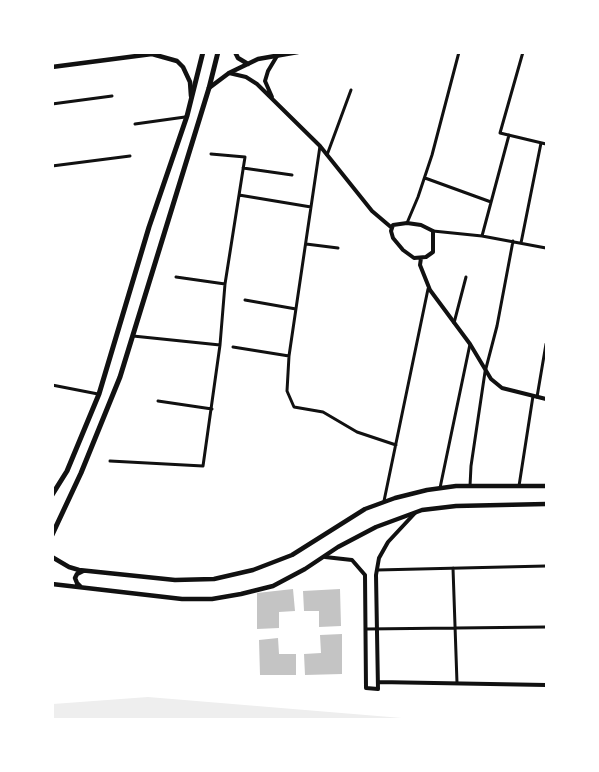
<!DOCTYPE html>
<style>
body{margin:0}
#map{position:relative;width:599px;height:772px;overflow:hidden;background:#fff;font-family:Commissioner,sans-serif}
canvas{display:block}
.frame{position:absolute;inset:0;border:54px solid #fff;pointer-events:none}
</style>
<div id="map">
<canvas width="599" height="772"></canvas>
<div class="frame"></div>
</div>
<script>
const context = document.querySelector('canvas').getContext('2d');
context.lineJoin = 'round';
function fillPath(path, color) { context.fillStyle = color; context.fill(path, 'evenodd'); }
const toPath = rows => new Path2D(rows.map(r => 'M' + r).join(''));
function trace(path, color, width, dash) { context.strokeStyle = color; context.lineWidth = width; context.lineCap = dash ? 'butt' : 'round'; context.setLineDash(dash || []); context.stroke(path); }
const green = toPath([
 [148,697,414,719,53,719,53,704]
]);
const building = toPath([
 [293,589,295,611,279,612,279,628,257,629,257,593],
 [340,589,341,626,319,627,319,611,304,611,303,591],
 [342,634,342,674,305,675,304,654,321,653,320,635],
 [278,638,279,654,296,654,296,675,260,675,259,640]
]);
const minor = toPath([
 [523,52,500,133,546,144],
 [52,104,112,96],
 [135,124,185,117],
 [320,146,289,356,287,391,294,407,323,412,357,432,396,445],
 [327,155,351,90],
 [52,166,130,156],
 [243,168,292,175],
 [425,178,491,202],
 [239,195,311,207],
 [407,223,418,197,432,155,459,52],
 [433,231,482,236,546,248],
 [482,236,509,135],
 [521,243,541,143],
 [306,244,338,248],
 [176,277,225,284],
 [245,300,296,309],
 [454,323,466,277],
 [133,336,220,345],
 [233,347,289,356],
 [52,385,98,394],
 [537,397,546,344],
 [158,401,212,409],
 [110,461,203,466,220,345,225,284,245,157,211,154],
 [470,486,471,466,485,372,497,326,513,241],
 [519,486,533,396],
 [440,488,470,344],
 [384,501,428,289],
 [453,568,457,683],
 [377,570,546,566],
 [366,629,546,627]
]);
const tertiary = toPath([
 [229,73,246,77,257,84,320,146,372,211,392,228],
 [272,97,265,81,268,71,277,56],
 [407,223,421,225,433,231,433,252,426,257,414,258,403,250,393,238,391,231,393,225,407,223],
 [421,258,420,265,430,290,470,344,491,379,502,388,546,399],
 [325,557,352,560,365,575,366,688,378,689,376,575,379,558,388,542,415,513],
 [378,682,546,685]
]);
const secondary = toPath([
 [235,52,238,58,248,64],
 [52,67,152,54,177,61,183,67,190,82,191,96],
 [209,88,229,73,258,59,298,52],
 [52,557,69,567,79,570,175,580,214,579,253,570,292,555,365,509,395,498,427,490,456,486,546,486],
 [52,584,182,599,212,599,241,594,273,586,305,569,338,547,376,527,422,510,456,506,546,504],
 [81,587,77,583,75,578,77,574,83,571]
]);
const primary = toPath([
 [52,495,67,471,99,394,149,227,187,116,203,52],
 [52,535,81,473,120,377,209,88,218,52]
]);
fillPath(green, '#eee');
fillPath(building, '#c4c4c4');
trace(minor, '#111', 3);
trace(tertiary, '#111', 4);
trace(secondary, '#111', 4.5);
trace(primary, '#111', 5);
</script>
